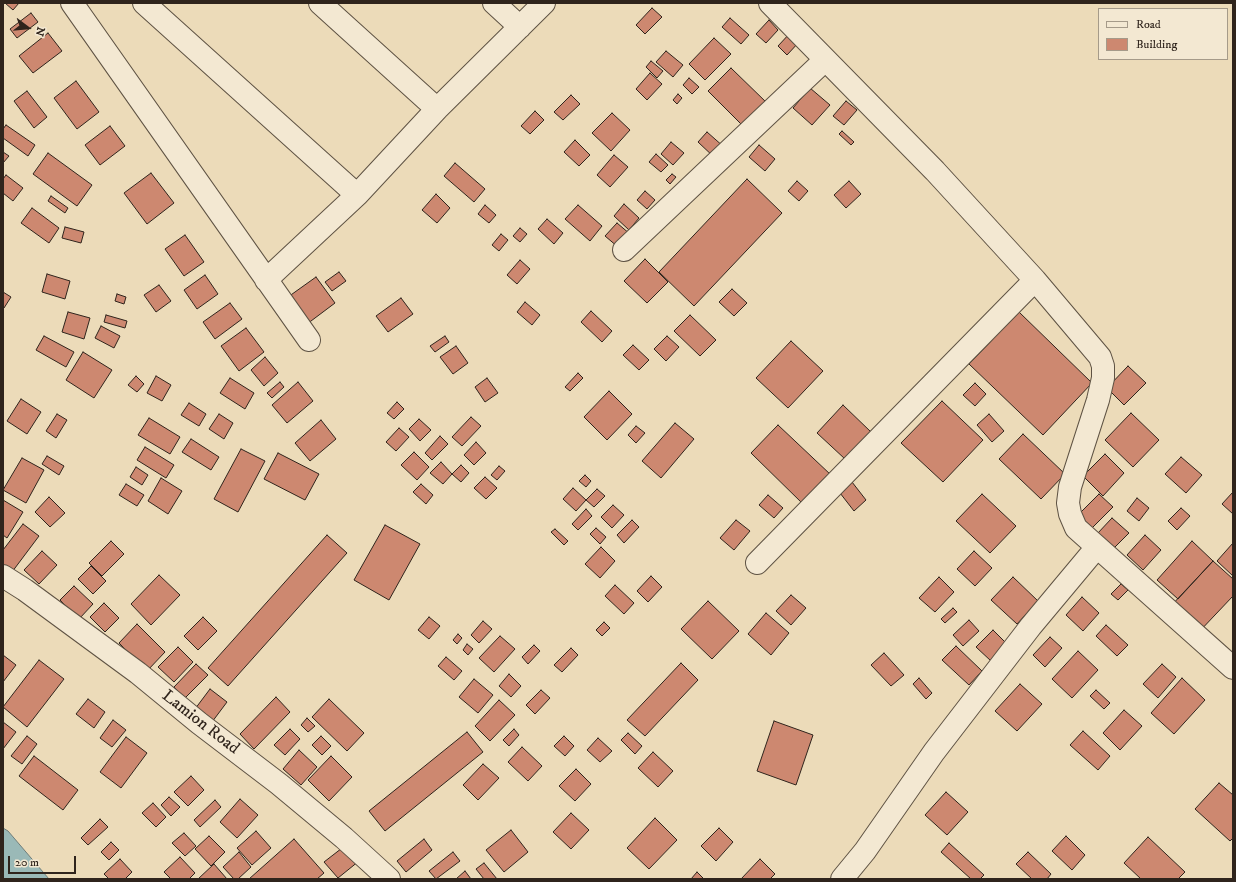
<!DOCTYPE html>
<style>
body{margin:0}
#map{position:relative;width:1236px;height:882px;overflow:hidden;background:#ecdbb9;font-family:"IM FELL DW Pica",serif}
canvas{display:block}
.frame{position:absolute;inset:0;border:4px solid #2f241c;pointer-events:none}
.legend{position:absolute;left:1098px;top:8px;width:130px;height:52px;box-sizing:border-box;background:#f3e8d2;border:1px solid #a59a89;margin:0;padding:5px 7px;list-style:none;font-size:12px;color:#2f241c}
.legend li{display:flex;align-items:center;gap:8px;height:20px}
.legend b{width:20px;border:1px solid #a59a89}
.north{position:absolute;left:8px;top:8px;width:40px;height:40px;-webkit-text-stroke:3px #f3e8d2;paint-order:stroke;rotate:106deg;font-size:11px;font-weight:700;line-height:16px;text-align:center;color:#2f241c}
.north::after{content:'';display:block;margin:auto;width:14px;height:18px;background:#2f241c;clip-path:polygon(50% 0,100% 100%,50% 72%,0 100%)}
.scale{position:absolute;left:8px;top:856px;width:68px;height:18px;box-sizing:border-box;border:2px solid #2f241c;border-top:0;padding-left:5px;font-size:12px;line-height:14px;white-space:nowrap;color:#2f241c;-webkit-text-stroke:3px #f3e8d2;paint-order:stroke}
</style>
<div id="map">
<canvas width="1236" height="882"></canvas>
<div class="frame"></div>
<ul class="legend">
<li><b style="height:5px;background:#f3e8d2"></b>Road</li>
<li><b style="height:11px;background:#cd8870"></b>Building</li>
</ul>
<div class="north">N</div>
<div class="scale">20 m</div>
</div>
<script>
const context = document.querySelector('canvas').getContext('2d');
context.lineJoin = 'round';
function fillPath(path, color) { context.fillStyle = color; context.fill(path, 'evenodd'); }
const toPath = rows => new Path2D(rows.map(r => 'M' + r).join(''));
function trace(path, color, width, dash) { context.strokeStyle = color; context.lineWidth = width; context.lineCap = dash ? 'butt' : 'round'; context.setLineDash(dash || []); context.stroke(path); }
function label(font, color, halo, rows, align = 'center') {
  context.font = font + ' "IM FELL DW Pica",serif'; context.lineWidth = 4; context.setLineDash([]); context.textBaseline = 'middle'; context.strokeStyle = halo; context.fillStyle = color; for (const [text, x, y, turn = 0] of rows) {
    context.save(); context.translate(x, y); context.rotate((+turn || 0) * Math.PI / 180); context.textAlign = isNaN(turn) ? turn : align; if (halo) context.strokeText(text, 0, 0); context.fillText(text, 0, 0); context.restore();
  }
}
const water = toPath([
 [3,828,8,831,49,879,3,879,3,828]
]);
const building = toPath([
 [5,3,19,3,13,10,5,3],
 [652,8,662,17,645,34,636,25,652,8],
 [31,13,38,22,17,38,10,29,31,13],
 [730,18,749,35,741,44,722,27,730,18],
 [769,20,778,30,766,43,756,34,769,20],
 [791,32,800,41,787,55,778,46,791,32],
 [48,33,62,51,33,73,19,56,48,33],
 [714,38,731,54,705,80,689,64,714,38],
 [666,51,683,65,673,77,656,62,666,51],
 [651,61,663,71,657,78,646,67,651,61],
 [731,68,767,103,744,127,708,91,731,68],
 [650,73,662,84,647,100,636,89,650,73],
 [689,78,699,87,692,94,683,85,689,78],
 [76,81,99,112,77,129,54,98,76,81],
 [810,88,830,105,812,125,793,108,810,88],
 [27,91,47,117,34,128,14,101,27,91],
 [678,94,682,98,677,104,673,100,678,94],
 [571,95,580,104,563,120,554,112,571,95],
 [846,101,857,110,844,125,833,116,846,101],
 [535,111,544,120,530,134,521,126,535,111],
 [612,113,630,130,611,151,592,133,612,113],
 [6,125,35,145,28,156,3,138,3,129,6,125],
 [110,126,125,146,100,165,85,145,110,126],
 [842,131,854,142,851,145,839,134,842,131],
 [707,132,724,147,715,158,698,142,707,132],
 [575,140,590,155,579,166,564,152,575,140],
 [671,142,684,153,673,165,661,154,671,142],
 [759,145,775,159,765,171,749,157,759,145],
 [3,152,9,156,3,163,3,152],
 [48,153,92,185,77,206,33,174,48,153],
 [656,154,668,165,661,172,649,162,656,154],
 [614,155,628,167,610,187,597,175,614,155],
 [455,163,485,189,474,202,444,176,455,163],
 [151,173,174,203,147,224,124,193,151,173],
 [672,174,676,177,670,184,666,180,672,174],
 [6,175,23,188,13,201,3,193,3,179,6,175],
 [747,179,782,213,694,306,659,272,747,179],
 [797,181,808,191,799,201,788,191,797,181],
 [849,181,861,194,846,208,834,195,849,181],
 [645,191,655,200,647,209,637,200,645,191],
 [436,194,450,208,437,223,422,210,436,194],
 [51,196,68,208,65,213,48,201,51,196],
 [624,204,639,218,629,230,614,216,624,204],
 [485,205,496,215,489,223,478,214,485,205],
 [578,205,602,226,590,241,565,219,578,205],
 [32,208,59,228,49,243,21,223,32,208],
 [547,219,563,233,554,244,538,229,547,219],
 [617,223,630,234,618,247,605,236,617,223],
 [65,227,84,232,81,243,62,238,65,227],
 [520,228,527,234,520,242,513,236,520,228],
 [501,234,508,240,499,251,492,245,501,234],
 [185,235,204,262,184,276,165,249,185,235],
 [645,259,668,282,647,303,624,281,645,259],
 [520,260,530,269,517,284,507,275,520,260],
 [339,272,346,281,332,291,325,282,339,272],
 [47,274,70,281,65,299,42,292,47,274],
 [205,275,218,294,197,309,184,290,205,275],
 [316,277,335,303,307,324,288,297,316,277],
 [159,285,171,301,156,312,144,295,159,285],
 [732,289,747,303,734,316,719,302,732,289],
 [3,292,11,297,4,308,3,307,3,292],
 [117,294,126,297,124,304,115,301,117,294],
 [401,298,413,314,388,332,376,316,401,298],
 [525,302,540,315,532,325,517,312,525,302],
 [230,303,242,319,215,339,203,322,230,303],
 [591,311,612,331,602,342,581,322,591,311],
 [68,312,90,318,84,339,62,332,68,312],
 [1019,312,1092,383,1043,435,969,364,1019,312],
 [106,315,127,321,125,328,104,322,106,315],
 [690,315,716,340,700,356,674,331,690,315],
 [101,326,120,336,114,348,95,338,101,326],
 [246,328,264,352,239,371,221,346,246,328],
 [44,336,74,352,66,367,36,350,44,336],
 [445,336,449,342,435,352,430,346,445,336],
 [667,336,679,347,666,361,654,349,667,336],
 [791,341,823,371,788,408,756,378,791,341],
 [633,345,649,360,639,370,623,355,633,345],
 [456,346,468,363,453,374,440,357,456,346],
 [83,352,112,370,94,398,66,380,83,352],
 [265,357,278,373,264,386,251,370,265,357],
 [1128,366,1146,383,1124,405,1107,388,1128,366],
 [578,373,583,378,570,391,565,387,578,373],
 [136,376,144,384,137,392,128,385,136,376],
 [156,376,171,385,162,401,147,393,156,376],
 [230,378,254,393,245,409,220,393,230,378],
 [487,378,498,393,485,402,475,387,487,378],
 [280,382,284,387,272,398,267,393,280,382],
 [298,382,313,401,287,423,272,405,298,382],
 [975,383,986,394,975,406,963,395,975,383],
 [609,391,632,414,607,440,584,417,609,391],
 [21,399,41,412,27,434,7,421,21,399],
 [942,401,983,440,943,482,901,443,942,401],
 [397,402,404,409,394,419,387,413,397,402],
 [189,403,206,414,199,426,181,415,189,403],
 [843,405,871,432,845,459,817,433,843,405],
 [1131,413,1159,440,1133,467,1105,440,1131,413],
 [57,414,67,420,56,438,46,431,57,414],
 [219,414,233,423,224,439,209,429,219,414],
 [989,414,1004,431,992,442,977,425,989,414],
 [471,417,481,426,462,446,452,437,471,417],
 [149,418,180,437,170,454,138,435,149,418],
 [419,419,431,430,420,441,409,429,419,419],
 [321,420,336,439,310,461,295,443,321,420],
 [675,423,694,439,661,478,642,461,675,423],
 [778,425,831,475,803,504,751,453,778,425],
 [636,426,645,433,636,443,628,435,636,426],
 [399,428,409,437,396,451,386,442,399,428],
 [1023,434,1065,474,1041,499,999,459,1023,434],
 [440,436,448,444,432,460,425,453,440,436],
 [191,439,219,457,211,470,182,452,191,439],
 [476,442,486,453,474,465,464,455,476,442],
 [145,447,174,465,166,478,137,460,145,447],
 [241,449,265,461,238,512,214,499,241,449],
 [414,452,429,467,417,480,401,465,414,452],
 [278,453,319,474,305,500,264,479,278,453],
 [1105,454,1124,473,1103,496,1083,476,1105,454],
 [47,456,64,466,59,475,42,464,47,456],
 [1181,457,1202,475,1186,493,1165,474,1181,457],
 [22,458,44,470,26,503,3,490,22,458],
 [441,462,452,474,443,484,430,473,441,462],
 [461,465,469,473,461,482,452,474,461,465],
 [499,466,505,471,497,480,491,475,499,466],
 [136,467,148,475,142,485,130,477,136,467],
 [585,475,591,481,586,487,579,481,585,475],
 [485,477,497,488,486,499,474,488,485,477],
 [161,478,182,491,168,514,148,501,161,478],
 [852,482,866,500,854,511,840,493,852,482],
 [126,484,144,495,137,506,119,495,126,484],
 [421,484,433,495,426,504,413,492,421,484],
 [573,488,586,500,576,511,563,499,573,488],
 [597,489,605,496,594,507,586,500,597,489],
 [1233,492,1233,514,1222,504,1233,492],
 [982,494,1016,526,990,553,956,521,982,494],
 [1099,494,1113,507,1092,528,1078,515,1099,494],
 [768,495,783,508,774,518,759,505,768,495],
 [49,497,65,513,50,527,35,512,49,497],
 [1137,498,1149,508,1139,521,1127,511,1137,498],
 [3,500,23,512,7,538,3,535,3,500],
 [613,505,624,515,612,528,601,517,613,505],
 [1181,508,1190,516,1177,530,1168,521,1181,508],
 [586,509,592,516,578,530,572,524,586,509],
 [1112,518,1129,533,1113,549,1097,534,1112,518],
 [632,520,639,527,624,543,617,535,632,520],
 [736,520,750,531,734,550,720,538,736,520],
 [23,524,39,536,12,572,3,565,3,550,23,524],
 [385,525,420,544,389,600,354,580,385,525],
 [596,528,606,537,600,544,590,534,596,528],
 [555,529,568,541,564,545,551,532,555,529],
 [327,535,347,553,228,686,208,668,327,535],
 [1145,535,1161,550,1143,570,1127,555,1145,535],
 [111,541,124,554,102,576,89,563,111,541],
 [1192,541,1213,561,1178,599,1157,580,1192,541],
 [1233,543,1233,576,1217,561,1233,543],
 [601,547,615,561,600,578,585,564,601,547],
 [42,551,57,565,39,584,24,570,42,551],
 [974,551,992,568,975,586,957,569,974,551],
 [1213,561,1233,579,1233,596,1197,634,1169,608,1213,561],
 [91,566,106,581,93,594,78,579,91,566],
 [159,575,180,595,151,625,131,604,159,575],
 [651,576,662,587,648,602,637,591,651,576],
 [939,577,954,592,935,612,919,598,939,577],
 [1013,577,1038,601,1017,624,991,600,1013,577],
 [1121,584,1128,590,1118,600,1111,594,1121,584],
 [615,585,634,603,624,614,605,596,615,585],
 [74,586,93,604,79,619,60,600,74,586],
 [791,595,806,608,791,625,776,611,791,595],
 [1082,597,1099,613,1083,631,1066,615,1082,597],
 [708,601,739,631,712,659,681,629,708,601],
 [104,603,119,618,105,632,90,617,104,603],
 [953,608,957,612,945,623,941,619,953,608],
 [766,613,789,633,771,655,748,634,766,613],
 [203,617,217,631,198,650,184,636,203,617],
 [429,617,440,626,429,639,418,630,429,617],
 [969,620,979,631,963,646,953,635,969,620],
 [483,621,492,629,479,643,471,635,483,621],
 [604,622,610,628,602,636,596,630,604,622],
 [137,624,165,652,147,671,119,643,137,624],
 [1106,625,1128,645,1117,656,1096,636,1106,625],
 [993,630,1007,644,991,661,976,647,993,630],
 [458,634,462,638,457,644,453,640,458,634],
 [500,636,515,649,494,672,479,658,500,636],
 [1050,637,1062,648,1045,667,1033,655,1050,637],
 [467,644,473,649,468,655,463,650,467,644],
 [534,645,540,651,528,664,522,657,534,645],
 [956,646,982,671,969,685,942,660,956,646],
 [178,647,193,662,174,682,158,667,178,647],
 [571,648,578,655,562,672,554,665,571,648],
 [1078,651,1098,670,1072,698,1052,679,1078,651],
 [884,653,904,675,891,686,871,665,884,653],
 [3,655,16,665,3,682,3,655],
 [446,657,462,671,454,680,438,666,446,657],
 [39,660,64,679,27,727,3,707,39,660],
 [681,663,698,680,645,736,627,720,681,663],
 [196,664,208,675,185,698,174,687,196,664],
 [1162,664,1176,677,1158,698,1143,684,1162,664],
 [509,674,521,686,511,697,499,686,509,674],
 [919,678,932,693,926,699,913,684,919,678],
 [1182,678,1205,700,1174,734,1151,713,1182,678],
 [474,679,493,695,478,713,459,697,474,679],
 [1020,684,1042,704,1017,731,995,711,1020,684],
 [210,689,227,702,212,722,195,709,210,689],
 [541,690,550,698,535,714,526,705,541,690],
 [1096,690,1110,703,1104,709,1090,696,1096,690],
 [276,697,290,712,254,749,240,734,276,697],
 [88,699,105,712,94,728,76,714,88,699],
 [329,699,364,733,347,751,312,717,329,699],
 [499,700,515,715,490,741,475,726,499,700],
 [1124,710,1142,726,1120,750,1103,733,1124,710],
 [307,718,315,726,308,732,301,725,307,718],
 [113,720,126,730,112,747,100,738,113,720],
 [774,721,813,735,796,785,757,771,774,721],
 [3,722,16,732,3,749,3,722],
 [290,729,300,739,285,755,274,745,290,729],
 [514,729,519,735,509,746,503,740,514,729],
 [1083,731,1110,756,1098,770,1070,745,1083,731],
 [467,732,483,752,385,831,369,811,467,732],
 [628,733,642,746,635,754,621,740,628,733],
 [27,736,37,744,22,764,11,756,27,736],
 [321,736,331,746,322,755,312,745,321,736],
 [564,736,574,746,565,756,554,746,564,736],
 [126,737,147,753,121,788,100,772,126,737],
 [598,738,612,751,600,762,587,750,598,738],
 [522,747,542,766,528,781,508,762,522,747],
 [299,750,317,767,301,785,283,769,299,750],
 [653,752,673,771,658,787,638,768,653,752],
 [34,756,78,790,63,810,19,776,34,756],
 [331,756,352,777,329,801,308,780,331,756],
 [483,764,499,778,478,800,463,785,483,764],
 [576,769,591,784,575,801,559,786,576,769],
 [191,776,204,790,188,806,174,792,191,776],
 [1219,783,1233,795,1233,838,1230,841,1195,809,1219,783],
 [946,792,968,812,947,835,925,815,946,792],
 [169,797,180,807,171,816,161,805,169,797],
 [240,799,258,815,237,838,220,822,240,799],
 [215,800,221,807,200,827,194,820,215,800],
 [153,803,166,817,156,827,142,813,153,803],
 [571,813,589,830,571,849,553,832,571,813],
 [655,818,677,840,649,869,627,848,655,818],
 [100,819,108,827,88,845,81,838,100,819],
 [719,828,733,842,716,861,701,846,719,828],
 [511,830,528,852,504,872,486,850,511,830],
 [256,831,271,848,252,865,237,848,256,831],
 [184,833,196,846,185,856,172,843,184,833],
 [209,836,225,852,211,866,195,849,209,836],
 [1066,836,1085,855,1072,870,1052,851,1066,836],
 [1148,837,1185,872,1178,879,1141,879,1124,863,1148,837],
 [294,839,324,873,317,879,249,879,294,839],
 [424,839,432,850,406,872,397,861,424,839],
 [111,842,119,850,109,860,101,852,111,842],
 [949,843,984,875,980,879,971,879,941,852,949,843],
 [346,845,359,861,338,878,324,862,346,845],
 [239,852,251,867,238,879,234,879,223,867,239,852],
 [453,852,460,861,436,879,429,871,453,852],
 [1028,852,1051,874,1047,879,1032,879,1016,864,1028,852],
 [180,857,195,873,189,879,171,879,164,872,180,857],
 [120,859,132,872,125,879,109,879,104,874,120,859],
 [760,859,775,874,770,879,741,879,760,859],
 [484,863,497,879,484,879,476,869,484,863],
 [214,864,227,879,198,879,214,864],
 [465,871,471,879,456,879,465,871],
 [697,872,704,879,691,879,697,872]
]);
const minor = toPath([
 [72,3,309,340],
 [144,3,357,195],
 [320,3,437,109],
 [494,3,520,27],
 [770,3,935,171,1035,280,1100,357,1103,366,1103,378,1098,400,1070,487,1068,503,1070,514,1076,528,1233,668],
 [624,250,825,60],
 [266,280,357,195,437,109,544,3],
 [757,563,1035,280],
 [3,576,25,590,138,673,199,723,279,784,344,838,389,879],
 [842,879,865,851,934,752,1031,626,1097,547]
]);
const streetNames = [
 ["Lamion Road",200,723,38]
];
fillPath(water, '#9ab9b7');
trace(water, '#6f7d79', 1);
fillPath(building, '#cd8870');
trace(building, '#2f241c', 1);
trace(minor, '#5e5243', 24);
trace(minor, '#f3e8d2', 22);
label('17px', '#2f241c', '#f3e8d2', streetNames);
</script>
